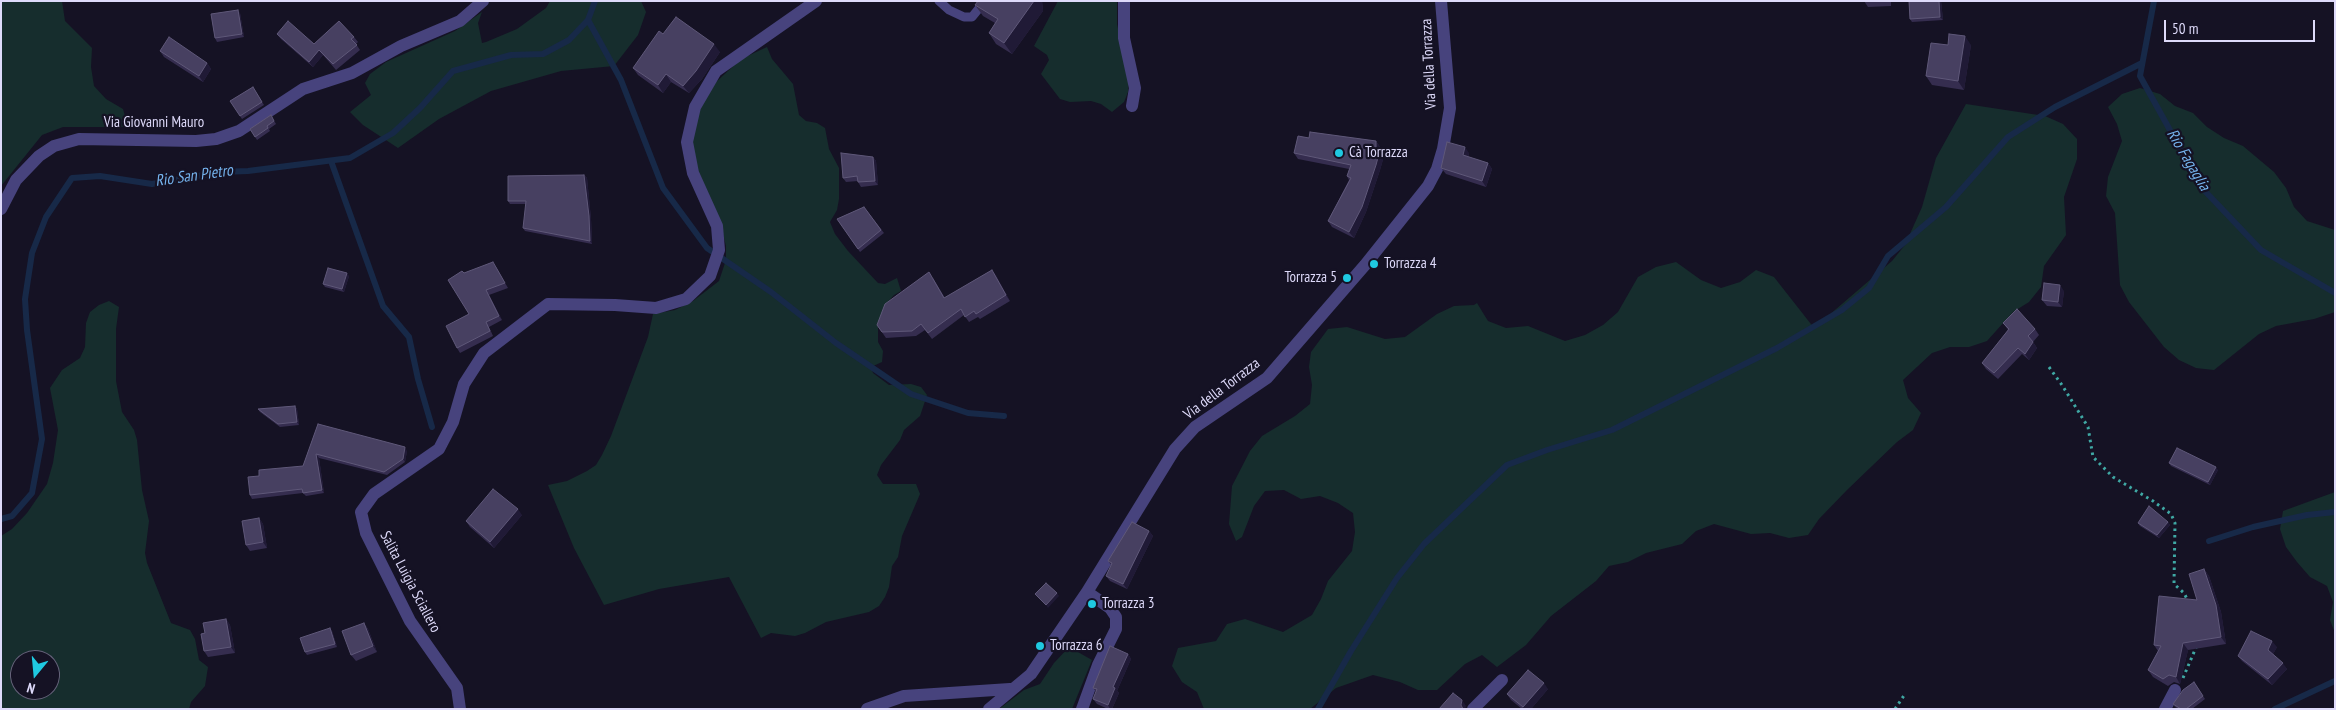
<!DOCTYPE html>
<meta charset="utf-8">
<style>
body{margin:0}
#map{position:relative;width:2336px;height:710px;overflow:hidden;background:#151224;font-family:"PT Sans Narrow",sans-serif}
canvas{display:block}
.frame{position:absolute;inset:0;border:2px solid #dedafa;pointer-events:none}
.north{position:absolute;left:10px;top:650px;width:50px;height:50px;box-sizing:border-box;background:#151224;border:1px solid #65627a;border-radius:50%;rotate:197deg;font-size:14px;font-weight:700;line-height:20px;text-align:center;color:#dedafa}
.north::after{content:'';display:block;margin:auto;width:18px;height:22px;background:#1fc9e1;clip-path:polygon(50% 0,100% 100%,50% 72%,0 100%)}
.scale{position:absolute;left:2164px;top:20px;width:151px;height:22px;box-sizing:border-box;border:2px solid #dedafa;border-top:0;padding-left:6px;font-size:15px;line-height:18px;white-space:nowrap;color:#dedafa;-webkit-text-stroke:4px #151224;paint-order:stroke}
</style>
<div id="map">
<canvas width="2336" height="710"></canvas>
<div class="frame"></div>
<div class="north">N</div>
<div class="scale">50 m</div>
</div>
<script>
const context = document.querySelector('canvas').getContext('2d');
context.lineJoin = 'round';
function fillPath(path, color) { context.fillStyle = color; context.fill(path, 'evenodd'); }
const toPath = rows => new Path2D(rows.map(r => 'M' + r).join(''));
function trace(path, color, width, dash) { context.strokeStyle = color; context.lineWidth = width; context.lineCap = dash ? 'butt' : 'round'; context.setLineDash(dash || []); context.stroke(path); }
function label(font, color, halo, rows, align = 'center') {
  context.font = font + ' "PT Sans Narrow",sans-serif'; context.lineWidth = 4.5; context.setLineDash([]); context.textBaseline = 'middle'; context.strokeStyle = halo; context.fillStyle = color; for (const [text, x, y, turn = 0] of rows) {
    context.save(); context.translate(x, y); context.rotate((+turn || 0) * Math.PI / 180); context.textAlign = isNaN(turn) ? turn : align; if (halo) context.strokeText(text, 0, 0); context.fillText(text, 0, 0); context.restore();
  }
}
const green = toPath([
 [1,1,62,1,65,21,92,48,91,67,94,86,106,99,123,109,128,127,63,127,42,135,1,186],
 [550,1,641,1,646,12,638,35,614,66,561,71,491,91,439,119,398,148,363,125,350,112,371,95,365,83,370,74,386,62,455,31,482,12,478,23,482,43,486,42,517,29,546,8],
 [1058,1,1117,1,1117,24,1129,80,1128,92,1124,102,1112,112,1101,104,1091,101,1070,102,1060,99,1041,74,1049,60,1047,55,1034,46],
 [767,47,772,59,793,84,799,115,806,121,817,123,825,128,829,149,839,168,839,199,837,210,830,222,835,234,848,251,878,283,885,284,897,278,901,291,894,295,887,303,878,327,878,342,883,351,882,362,871,367,873,373,889,385,911,384,921,387,927,395,920,416,904,430,900,440,881,465,877,475,883,484,916,484,920,494,902,536,898,557,892,566,889,587,885,597,879,606,869,612,826,622,805,633,795,636,771,633,761,638,729,577,659,589,604,605,574,548,548,485,567,481,587,471,596,465,602,455,611,436,648,337,653,314,675,310,693,301,719,281,726,260,726,246,722,230,698,175,692,151,693,131,700,108,716,82,741,59],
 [2140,88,2160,94,2175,106,2193,113,2207,127,2224,138,2243,146,2274,172,2286,188,2294,207,2307,221,2335,230,2335,312,2314,319,2276,326,2259,334,2214,370,2196,368,2179,360,2164,347,2129,302,2120,285,2115,213,2106,196,2108,177,2122,141,2117,124,2108,107,2122,94],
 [1966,104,2045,116,2063,124,2077,139,2077,159,2064,197,2066,235,2044,266,2041,287,2029,302,2013,312,1987,341,1969,347,1950,347,1932,353,1903,380,1908,398,1921,413,1913,430,1897,442,1847,490,1819,519,1808,535,1789,538,1770,533,1751,534,1714,524,1696,531,1682,544,1646,553,1628,562,1609,566,1596,581,1551,616,1526,645,1497,667,1482,655,1465,664,1437,690,1418,690,1400,682,1373,675,1336,688,1310,709,1204,709,1197,692,1182,682,1172,666,1178,648,1216,641,1227,624,1245,619,1283,632,1312,615,1321,599,1328,581,1352,551,1355,532,1353,513,1338,503,1320,496,1301,499,1284,490,1265,491,1254,506,1242,537,1236,541,1229,524,1232,486,1250,451,1262,436,1295,416,1310,404,1312,385,1309,367,1311,352,1328,329,1347,327,1385,339,1405,337,1437,314,1454,306,1474,305,1477,303,1488,321,1506,328,1528,326,1565,341,1585,335,1603,325,1618,312,1638,277,1656,267,1676,262,1701,280,1721,288,1740,282,1756,270,1774,277,1814,328,1892,261,1905,245,1922,207,1936,158],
 [109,301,119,307,116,329,116,381,122,412,134,430,137,440,142,490,149,521,145,553,147,563,171,623,190,630,195,639,199,660,208,667,205,686,191,702,189,709,1,709,1,536,12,529,27,513,47,484,53,463,58,430,50,388,62,370,80,358,85,347,86,323,90,312,99,305],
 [20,660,50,660,50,690,20,690],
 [2335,492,2335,633,2330,620,2333,602,2327,586,2310,577,2297,562,2286,547,2280,529,2283,511],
 [1069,647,1092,660,1072,709,999,709,1024,690,1040,684,1054,663]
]);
const stream = toPath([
 [2154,1,2140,76,2202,188,2261,250,2335,293],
 [588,20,621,80,663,188,707,248,771,292,836,343,911,394,968,413,1004,416],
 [331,161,383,306,409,337,418,379,432,427],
 [1,519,12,516,32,493,42,439,27,330,25,299,32,253,46,217,72,178,100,176,152,184,220,172,248,171,350,158,393,133,420,108,453,71,511,55,543,54,569,40,588,20,595,1],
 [2209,541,2253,527,2307,515,2335,512],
 [1318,709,1351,651,1397,578,1424,544,1507,465,1547,450,1612,430,1777,348,1842,310,1869,288,1888,256,1946,207,2008,137,2055,107,2142,63],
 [2275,709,2335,681]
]);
const path = toPath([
 [2049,367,2062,385,2088,427,2093,457,2113,477,2153,501,2171,514,2175,523,2174,584,2184,593,2189,603],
 [2183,678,2197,645],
 [1895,709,1905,694]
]);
const service = toPath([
 [939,1,949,10,964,17,972,17,985,1]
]);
const minor = toPath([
 [1124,1,1124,38,1135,88,1132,106],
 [1,209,16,180,39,156,54,146,79,139,196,141,216,139,239,131,303,89,352,73,401,46,460,21,483,1],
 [460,709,457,688,410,621,366,533,361,512,374,494,439,449,453,422,464,384,484,353,548,304,615,305,656,308,686,299,710,276,719,250,717,226,693,173,687,142,695,107,716,71,816,1],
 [867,709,904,696,1010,689],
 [989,709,1031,674,1087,592,1175,449,1195,427,1267,378,1365,265,1428,186,1437,169,1443,149,1450,108,1441,1],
 [1082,709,1098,665,1116,629,1116,617,1110,608,1087,592],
 [1473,709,1502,680],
 [2165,709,2175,690]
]);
const wall = toPath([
 [978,1,1042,1,1043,11,1012,54,996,44,989,33,995,23,983,16,975,5],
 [1864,1,1891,1,1891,6,1868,7],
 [1909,1,1941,1,1943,20,1912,22,1910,19],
 [240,13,244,37,217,42,215,38],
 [277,34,314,44,354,37,358,42,356,44,360,50,336,70,323,55,313,67,281,39],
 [663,34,720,52,702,79,689,93,671,82,663,93,638,75,633,68],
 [1948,45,1971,45,1964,90,1932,85,1926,76],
 [160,51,207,63,211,69,203,82,164,57],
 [253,87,264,105,242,119,230,101],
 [271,115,276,124,269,129,270,131,257,140,250,129],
 [1309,138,1376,141,1380,147,1380,151,1384,156,1380,170,1366,212,1354,238,1332,227,1328,221,1349,180,1347,176,1349,169,1298,159,1294,153],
 [1469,153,1468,157,1488,163,1492,169,1486,187,1446,174,1441,168],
 [873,157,876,161,878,185,861,187,858,182,858,181,846,182,843,178],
 [584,175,587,178,591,219,592,244,525,231,523,228,526,204,510,204,508,201],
 [864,207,884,233,860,252,837,219],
 [496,267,508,288,489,295,502,320,489,327,493,336,460,353,457,348,469,314,464,273],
 [992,270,1010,301,980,319,978,317,969,322,964,315,932,339,925,330,916,336,886,338,877,325,933,278,945,298],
 [349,276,344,292,325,287,323,284],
 [2064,291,2062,307,2047,306,2042,300],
 [2003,323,2035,329,2039,335,2033,342,2037,348,2029,360,2022,354,1998,379,1986,369,1982,363,2008,330],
 [295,406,297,409,299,425,280,427,260,412,258,409],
 [318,424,407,451,405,462,387,475,319,458,324,493,306,496,303,493,252,499,250,495,259,476,303,466],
 [2169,463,2218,470,2210,485,2171,466],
 [522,515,494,548,470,527,466,521],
 [259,518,263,524,267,548,250,551,246,545],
 [2168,522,2170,525,2159,538,2140,526,2138,523],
 [1149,531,1153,536,1127,589,1110,581,1106,576,1111,565,1108,561],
 [2204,569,2209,576,2221,612,2226,644,2188,650,2180,684,2174,682,2168,686,2153,677,2148,670,2158,651,2154,645,2197,600],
 [226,619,230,625,235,653,208,657,204,651,205,633],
 [364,623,368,629,377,652,356,661,351,655],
 [330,628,332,631,337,647,307,655,305,652],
 [2277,647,2273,654,2287,669,2272,685,2242,661,2238,656],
 [1128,654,1131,659,1117,691,1119,693,1112,709,1108,709,1097,704,1093,699,1096,692,1093,688],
 [2194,682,2205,699,2192,709,2179,709,2175,707,2173,704],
 [1548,689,1531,709,1522,709,1511,700,1507,694]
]);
const shadedWall = toPath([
 [1034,1,1042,1,1043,11,1012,54,1004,43],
 [1939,1,1941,1,1943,20,1940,17],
 [238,10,240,13,244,37,242,34],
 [1965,36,1971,45,1964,90,1958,81],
 [714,44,720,52,702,79,689,93,683,86],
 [319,50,323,55,313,67,309,62],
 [207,63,211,69,203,82,199,76],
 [666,74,671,82,663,93,658,85],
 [1376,141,1380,147,1380,151,1384,156,1380,170,1366,212,1354,238,1349,232,1376,149],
 [1465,147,1469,153,1467,161,1463,155],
 [873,157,876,161,878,185,875,181],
 [1488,163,1492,169,1486,187,1482,181],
 [584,175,587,178,591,219,592,244,590,241],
 [992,270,996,275,1010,301,1006,295],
 [347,273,349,276,344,292,342,289],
 [2060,285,2064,291,2062,307,2058,302],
 [486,290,489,295,502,320,499,316],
 [2033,342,2037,348,2029,360,2025,354],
 [295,406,297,409,299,425,297,422],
 [405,447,407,451,405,462,403,459],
 [316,454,319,458,324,493,322,490],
 [2216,467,2218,470,2210,485,2208,482],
 [518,509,522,515,494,548,490,542],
 [259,518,263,524,267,548,263,542],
 [2168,522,2170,525,2159,538,2157,535],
 [1149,531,1153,536,1127,589,1123,584],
 [2204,569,2209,576,2221,612,2226,644,2221,637],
 [1057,593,1059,596,1048,608,1046,605],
 [226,619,230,625,235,653,231,647],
 [364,623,368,629,377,652,373,646],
 [330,628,332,631,337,647,335,644],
 [2272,641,2277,647,2272,656,2268,650],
 [2183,643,2188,650,2180,684,2176,677],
 [1128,654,1131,659,1117,691,1119,693,1112,709,1110,709,1108,705,1113,687],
 [2283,663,2287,669,2272,685,2268,679],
 [1544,683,1548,689,1531,709,1524,709,1523,707],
 [1462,700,1466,706,1465,709,1463,709,1461,705]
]);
const building = toPath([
 [978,1,1034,1,1004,43,989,33,998,19,975,5,978,1],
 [1909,1,1939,1,1940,17,1910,19,1909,1],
 [238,10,242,34,215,38,211,14,238,10],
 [676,17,714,44,696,71,683,86,666,74,658,85,633,68,659,31,663,34,676,17],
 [288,21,314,44,339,21,354,37,351,39,357,45,333,64,319,50,309,62,277,34,288,21],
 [1949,34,1965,36,1958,81,1926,76,1931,43,1948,45,1949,34],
 [169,37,207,63,199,76,160,51,169,37],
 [253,87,262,102,240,116,230,101,253,87],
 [271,115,274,121,267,126,268,128,255,137,250,129,271,115],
 [1310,132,1376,141,1376,149,1380,150,1376,165,1362,207,1349,232,1328,221,1351,178,1347,176,1351,165,1294,153,1298,136,1309,138,1310,132],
 [1447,142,1465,147,1463,155,1488,163,1482,181,1441,168,1447,142],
 [841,153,873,157,875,181,858,182,857,176,843,178,841,153],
 [584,175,589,216,590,241,523,228,526,201,508,201,508,176,584,175],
 [864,207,881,230,858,249,837,219,864,207],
 [493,262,505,283,486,290,499,316,486,322,490,331,457,348,446,326,469,314,448,280,462,271,464,273,493,262],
 [328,268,347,273,342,289,323,284,328,268],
 [992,270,1006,295,976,314,974,311,965,317,961,309,928,333,921,324,912,331,882,332,877,325,885,304,929,272,944,298,992,270],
 [2044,283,2060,285,2058,302,2042,300,2044,283],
 [2017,309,2035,329,2028,336,2033,342,2025,354,2018,348,1994,373,1982,363,2009,329,2003,323,2017,309],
 [295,406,297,422,278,424,258,409,295,406],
 [318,424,405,447,403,459,384,472,316,454,322,490,303,493,302,489,250,495,248,477,259,476,259,470,303,466,318,424],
 [2177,448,2216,467,2208,482,2169,463,2177,448],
 [493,489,518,509,490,542,466,521,493,489],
 [2149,506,2168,522,2157,535,2138,523,2149,506],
 [259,518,263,542,246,545,242,521,259,518],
 [1132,522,1149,531,1123,584,1106,576,1112,563,1108,561,1132,522],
 [2204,569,2216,605,2221,637,2183,643,2176,677,2169,675,2163,679,2148,670,2161,646,2154,645,2159,596,2197,600,2189,574,2204,569],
 [1046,583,1057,593,1046,605,1035,594,1046,583],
 [226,619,231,647,204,651,201,634,205,633,203,623,226,619],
 [364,623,373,646,351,655,342,631,364,623],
 [330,628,335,644,305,652,300,638,330,628],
 [2251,631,2272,641,2268,650,2283,663,2268,679,2238,656,2251,631],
 [1110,646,1128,654,1113,687,1115,688,1108,705,1093,699,1097,689,1093,688,1110,646],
 [1528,670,1544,683,1523,707,1507,694,1528,670],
 [2194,682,2203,696,2186,709,2181,709,2173,704,2183,690,2194,682],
 [1453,693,1462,700,1461,705,1463,709,1439,709,1453,693]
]);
const markers = [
 [1339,153,5,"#1fc9e1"],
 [1374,264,5,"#1fc9e1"],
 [1347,278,5,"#1fc9e1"],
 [1092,604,5,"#1fc9e1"],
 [1040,646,5,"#1fc9e1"]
];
const streetNames = [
 ["Via della Torrazza",1429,64,-93],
 ["Via Giovanni Mauro",154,123],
 ["Via della Torrazza",1222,389,-37],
 ["Salita Luigia Sciallero",410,582,62]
];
const poiNames = [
 ["Cà Torrazza",1349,153],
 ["Torrazza 4",1384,264],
 ["Torrazza 5",1337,278,"right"],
 ["Torrazza 3",1102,604],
 ["Torrazza 6",1050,646]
];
const waterNames = [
 ["Rio Fagaglia",2188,160,59],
 ["Rio San Pietro",194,176,-8]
];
fillPath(green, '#162d2d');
trace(stream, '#172948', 6);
trace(path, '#3fa8a4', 3, [2.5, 4]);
trace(service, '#47437d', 9);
trace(minor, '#47437d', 12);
fillPath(wall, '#352d4f');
fillPath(shadedWall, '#201a36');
fillPath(building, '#474061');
trace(building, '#5f5879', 1);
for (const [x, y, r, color] of markers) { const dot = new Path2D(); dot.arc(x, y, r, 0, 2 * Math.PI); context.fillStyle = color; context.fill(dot); trace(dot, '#151224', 2); }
label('15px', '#dedafa', '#151224', streetNames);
label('15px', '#dedafa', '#151224', poiNames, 'left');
label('italic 16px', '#75b3ed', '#151224', waterNames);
</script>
